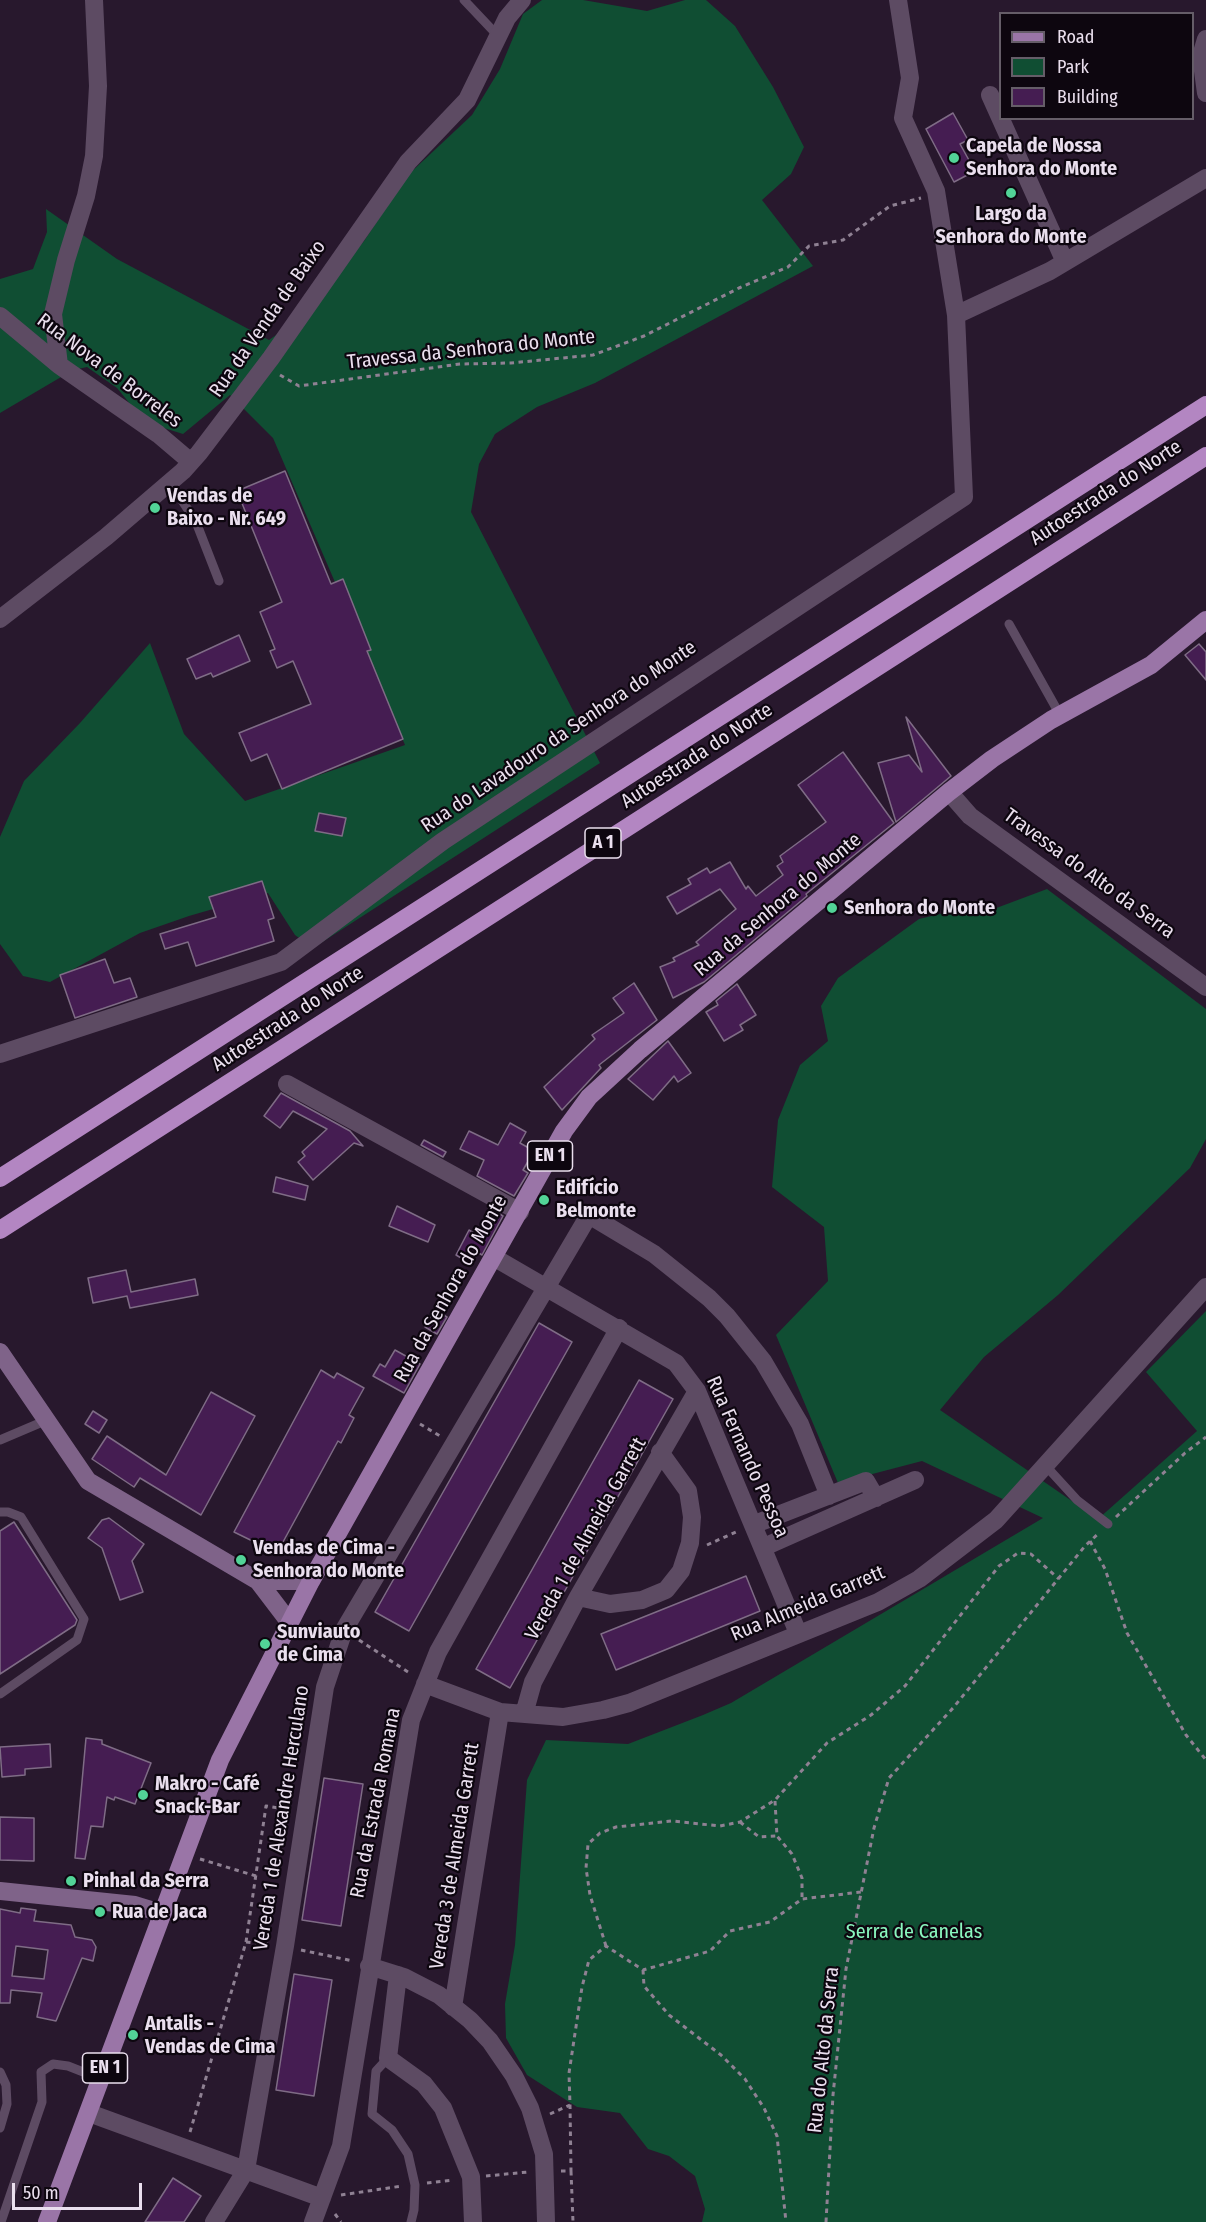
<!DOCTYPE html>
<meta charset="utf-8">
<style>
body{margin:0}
#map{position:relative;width:1206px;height:2222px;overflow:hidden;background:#28182d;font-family:"Fira Sans Condensed",sans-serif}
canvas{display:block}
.legend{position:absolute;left:999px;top:12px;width:195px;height:108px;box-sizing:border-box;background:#0d060f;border:2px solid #655d68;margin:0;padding:8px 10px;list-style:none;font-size:18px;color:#eadfee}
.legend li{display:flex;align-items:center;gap:12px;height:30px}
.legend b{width:30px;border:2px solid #655d68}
.scale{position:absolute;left:12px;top:2183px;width:130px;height:27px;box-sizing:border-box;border:3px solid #eadfee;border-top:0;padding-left:8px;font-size:18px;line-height:21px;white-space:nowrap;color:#eadfee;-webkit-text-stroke:4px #0d060f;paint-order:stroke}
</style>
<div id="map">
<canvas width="1206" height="2222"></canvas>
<ul class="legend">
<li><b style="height:8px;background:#9a75a7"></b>Road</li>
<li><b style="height:16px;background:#104e33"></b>Park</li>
<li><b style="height:16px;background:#451d52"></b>Building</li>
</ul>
<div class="scale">50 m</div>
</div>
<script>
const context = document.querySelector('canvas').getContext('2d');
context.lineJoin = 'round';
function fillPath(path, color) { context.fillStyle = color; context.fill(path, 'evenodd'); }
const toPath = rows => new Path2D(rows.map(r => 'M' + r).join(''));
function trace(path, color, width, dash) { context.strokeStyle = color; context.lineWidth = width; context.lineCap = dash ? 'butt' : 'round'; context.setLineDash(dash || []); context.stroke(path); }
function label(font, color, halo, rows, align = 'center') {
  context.font = font + ' "Fira Sans Condensed",sans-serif'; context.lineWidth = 4.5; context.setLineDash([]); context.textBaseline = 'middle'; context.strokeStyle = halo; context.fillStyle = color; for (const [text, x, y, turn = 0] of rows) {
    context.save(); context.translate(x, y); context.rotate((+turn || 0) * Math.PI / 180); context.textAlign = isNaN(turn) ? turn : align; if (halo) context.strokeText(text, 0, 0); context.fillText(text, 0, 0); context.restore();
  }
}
const green = toPath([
 [542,0,583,0,647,11,685,0,706,0,735,26,773,87,804,147,791,174,762,200,813,266,595,383,537,407,495,434,479,464,471,512,600,763,313,948,295,935,268,893,189,916,140,933,50,982,23,976,0,944,0,837,24,781,80,723,150,643,184,734,245,801,405,745,273,438,230,395,183,434,145,422,117,388,87,367,73,370,0,413,0,279,33,269,47,232,46,209,117,259,269,340,318,305,339,270,364,241,408,175,472,115,500,69,523,14],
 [1047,889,1206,1009,1206,1139,1190,1168,1058,1295,984,1357,940,1410,1098,1519,1197,1431,1146,1372,1206,1311,1206,2222,702,2222,705,2209,695,2176,669,2156,648,2149,620,2113,577,2107,527,2075,506,2038,505,2004,515,1945,527,1780,546,1740,628,1744,703,1715,731,1703,1043,1518,922,1461,838,1483,776,1335,828,1281,824,1227,772,1187,778,1120,800,1065,828,1041,821,1006,838,978,919,919,957,910,991,910]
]);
const building = toPath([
 [953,113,968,140,960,144,975,171,954,182,926,129,953,113],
 [285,471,331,584,343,579,371,650,367,651,403,739,282,789,267,754,251,761,239,733,311,704,293,661,277,668,270,651,275,649,260,612,282,602,237,491,285,471],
 [239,635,250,661,213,677,211,673,196,679,187,659,239,635],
 [1199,644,1206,652,1206,680,1185,655,1199,644],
 [906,717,951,776,896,822,878,763,909,755,922,772,906,717],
 [843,752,894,823,806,894,807,896,704,982,673,998,660,967,675,961,673,958,699,945,696,942,736,909,720,889,677,914,667,897,691,884,688,879,707,868,710,873,730,862,746,889,748,886,756,896,783,875,777,866,783,862,780,856,826,822,798,785,843,752],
 [319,813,346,818,342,836,315,831,319,813],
 [262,881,274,918,268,920,274,941,196,966,188,942,165,949,160,934,216,917,209,897,262,881],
 [105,959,114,983,130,978,137,997,75,1018,60,975,105,959],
 [634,983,657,1020,599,1065,601,1068,562,1110,544,1087,595,1039,592,1035,624,1013,613,998,634,983],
 [737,984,756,1015,740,1025,743,1030,724,1041,706,1012,718,1005,716,1001,737,984],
 [668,1041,691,1073,678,1082,674,1076,653,1100,628,1079,668,1041],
 [281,1093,350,1131,363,1146,354,1143,313,1180,298,1162,305,1156,302,1152,327,1129,293,1111,280,1128,264,1116,281,1093],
 [510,1123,526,1132,520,1143,534,1151,523,1170,528,1173,514,1196,477,1176,484,1160,460,1149,469,1131,498,1145,510,1123],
 [424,1140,446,1152,443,1157,421,1145,424,1140],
 [276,1177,308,1186,305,1200,273,1192,276,1177],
 [397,1206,435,1225,428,1242,389,1226,397,1206],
 [491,1209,503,1216,482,1255,474,1250,468,1262,456,1255,469,1230,477,1235,491,1209],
 [126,1270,131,1292,195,1279,198,1295,130,1308,127,1296,93,1303,88,1278,126,1270],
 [434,1310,447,1317,437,1334,425,1327,434,1310],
 [539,1323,572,1342,409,1631,375,1612,539,1323],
 [395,1350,420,1364,404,1393,373,1376,380,1364,385,1367,395,1350],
 [321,1370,334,1378,337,1373,364,1388,349,1415,354,1418,341,1443,338,1441,277,1553,234,1532,321,1370],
 [639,1380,673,1399,510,1688,476,1669,639,1380],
 [211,1392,255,1416,201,1515,140,1478,134,1487,92,1459,107,1436,166,1475,211,1392],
 [93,1411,107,1420,99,1433,85,1424,93,1411],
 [109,1518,144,1544,132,1561,143,1592,120,1600,102,1548,88,1538,102,1520,109,1518],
 [14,1522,77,1620,75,1625,0,1674,0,1531,14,1522],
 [746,1576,760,1611,616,1670,601,1634,746,1576],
 [86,1738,102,1740,102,1744,151,1763,135,1804,115,1797,114,1800,107,1797,103,1827,91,1826,85,1859,75,1858,86,1738],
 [50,1744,51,1767,25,1769,25,1775,2,1777,0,1747,50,1744],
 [324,1778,363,1784,341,1926,302,1920,324,1778],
 [0,1817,34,1818,34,1861,0,1860,0,1817],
 [21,1908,36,1910,34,1921,71,1925,75,1937,92,1940,96,1947,93,1961,82,1958,56,2021,37,2017,42,1993,11,1990,10,2003,0,2003,0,1909,20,1913,21,1908],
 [16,1946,48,1950,44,1979,12,1976,16,1946],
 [294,1974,332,1980,314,2096,276,2090,294,1974],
 [173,2178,201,2196,184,2222,145,2222,173,2178]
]);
const path = toPath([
 [280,375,299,386,460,364,511,363,593,355,644,336,739,288,788,267,809,246,843,240,890,206,921,198],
 [420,1424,440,1436],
 [1116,1517,1185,1453,1206,1437],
 [1090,1541,1105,1569,1127,1633,1186,1735,1206,1760],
 [707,1545,736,1532],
 [359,1640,411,1674],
 [775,1801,777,1836,792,1854,802,1878,802,1899],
 [740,1822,759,1837,777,1836],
 [200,1859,256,1876],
 [246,1942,268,1944],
 [606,1946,590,1895,586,1868,588,1844,600,1833,616,1827,672,1821,720,1826,740,1822,775,1800,827,1743,871,1715,905,1686,999,1566,1018,1553,1031,1554,1059,1579],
 [301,1950,353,1961],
 [643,1970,644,1986,669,2015,721,2055,745,2079,764,2108,777,2136,786,2222],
 [550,2114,570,2105,569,2073,582,1987,589,1960,606,1946,643,1970,710,1951,730,1931,770,1922,802,1899,861,1892],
 [190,2132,246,1942,266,1806,290,1810],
 [561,2171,571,2171,570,2105],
 [571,2171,573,2222],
 [486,2176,528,2172],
 [427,2183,453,2180],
 [341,2195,402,2186],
 [335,2214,341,2222],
 [826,2222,833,2095,846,1969,874,1828,889,1778,953,1708,1085,1546,1099,1533]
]);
const lane = toPath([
 [464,0,499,37],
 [170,482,196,522,219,581],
 [1009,624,1060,715],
 [0,1440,47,1420],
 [1045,1465,1077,1500,1108,1524],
 [0,1512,8,1512,21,1517,84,1619,77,1640,0,1694],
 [388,2058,376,2071,372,2114,392,2130,408,2154,415,2185,414,2210,411,2222],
 [0,2072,6,2085,7,2104,0,2128],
 [1,2222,42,2102,41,2072,53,2064,68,2066,101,2079]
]);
const street = toPath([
 [1206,39,1201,56,1206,93],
 [990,95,1065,262],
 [956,315,1050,271,1206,178],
 [0,316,59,365,158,434,191,462],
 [59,365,53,314,66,260,86,196,94,156,98,86,94,0],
 [0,619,106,537,183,471,199,453,271,358,408,162,467,100,507,18,522,0],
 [949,792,970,816,1206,987],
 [0,1054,281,962,443,841,964,497,956,315,936,191,903,118,910,78,898,0],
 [287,1084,520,1212],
 [495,1258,676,1363,697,1391,798,1633],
 [755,1524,866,1481,876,1498],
 [764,1547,915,1480],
 [578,1597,610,1604,642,1600,666,1590,681,1571,690,1543,692,1517,688,1491,660,1452],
 [425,1684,500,1712,563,1717,603,1710,629,1703,878,1602,919,1579,996,1520,1206,1287],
 [524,1714,533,1682,578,1597,697,1391],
 [369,1966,404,1977,439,1995,470,2020,490,2041,514,2076,530,2108,544,2154,546,2222],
 [398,1975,388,2058,424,2084,443,2108,471,2177,473,2222],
 [453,2007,500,1712],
 [89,2113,322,2198],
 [214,2222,246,2170,285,1946,325,1687,344,1630,589,1215,654,1254,709,1298,727,1316,763,1361,800,1424,829,1496],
 [313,2222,341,2146,411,1720,438,1652,619,1328]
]);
const secondary = toPath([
 [0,1352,88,1481,258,1581,290,1623],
 [258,1581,311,1581],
 [0,1891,135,1905,161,1913]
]);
const primary = toPath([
 [47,2222,220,1760,311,1581,564,1131,589,1097,640,1050,949,792,992,759,1051,720,1151,665,1206,620]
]);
const highway = toPath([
 [0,1178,1206,405],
 [0,1230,1206,456]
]);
const markers = [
 [954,158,6,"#52d397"],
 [1011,193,6,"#52d397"],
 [155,508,6,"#52d397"],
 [832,908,6,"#52d397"],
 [544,1200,6,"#52d397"],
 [241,1560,6,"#52d397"],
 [265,1644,6,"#52d397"],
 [143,1795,6,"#52d397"],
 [71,1881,6,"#52d397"],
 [100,1912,6,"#52d397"],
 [133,2035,6,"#52d397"]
];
const shields = [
 [603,843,36],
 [550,1156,45],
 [105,2068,45]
];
const shieldNames = [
 ["A 1",603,843],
 ["EN 1",550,1156],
 ["EN 1",105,2068]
];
const poiNames = [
 ["Capela de Nossa",966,146],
 ["Senhora do Monte",966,169],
 ["Largo da",1011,214,"center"],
 ["Senhora do Monte",1011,237,"center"],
 ["Vendas de",167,496],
 ["Baixo - Nr. 649",167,519],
 ["Senhora do Monte",844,908],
 ["Edifício",556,1188],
 ["Belmonte",556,1211],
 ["Vendas de Cima -",253,1548],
 ["Senhora do Monte",253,1571],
 ["Sunviauto",277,1632],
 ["de Cima",277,1655],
 ["Makro - Café",155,1784],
 ["Snack-Bar",155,1807],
 ["Pinhal da Serra",83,1881],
 ["Rua de Jaca",112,1912],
 ["Antalis -",145,2024],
 ["Vendas de Cima",145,2047]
];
const streetNames = [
 ["Rua da Venda de Baixo",268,319,-55],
 ["Travessa da Senhora do Monte",471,350,-6],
 ["Rua Nova de Borreles",109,371,37],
 ["Autoestrada do Norte",1106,493,-33],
 ["Rua do Lavadouro da Senhora do Monte",559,737,-34],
 ["Autoestrada do Norte",697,756,-33],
 ["Travessa do Alto da Serra",1089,874,36],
 ["Rua da Senhora do Monte",778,905,-40],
 ["Autoestrada do Norte",288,1019,-33],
 ["Rua da Senhora do Monte",451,1289,-61],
 ["Rua Fernando Pessoa",747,1457,66],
 ["Vereda 1 de Almeida Garrett",586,1539,-61],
 ["Rua Almeida Garrett",808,1604,-23],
 ["Rua da Estrada Romana",376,1803,-79],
 ["Vereda 1 de Alexandre Herculano",282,1818,-81],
 ["Vereda 3 de Almeida Garrett",455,1856,-81],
 ["Rua do Alto da Serra",824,2050,-84]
];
const parkNames = [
 ["Serra de Canelas",914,1932]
];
fillPath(green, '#104e33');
fillPath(building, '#451d52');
trace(building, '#7f6c86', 1.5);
trace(path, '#8f8193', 3, [4.5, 4.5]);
trace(lane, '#5d4b63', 9);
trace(street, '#5d4b63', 18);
trace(secondary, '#7f6389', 18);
trace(primary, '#9a75a7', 18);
trace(highway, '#b386c2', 18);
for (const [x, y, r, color] of markers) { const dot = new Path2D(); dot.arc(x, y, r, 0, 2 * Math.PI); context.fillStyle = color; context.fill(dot); trace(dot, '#0d060f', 2); }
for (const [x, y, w] of shields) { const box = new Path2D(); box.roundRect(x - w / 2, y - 15, w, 30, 4.5); context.fillStyle = '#0d060f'; context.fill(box); trace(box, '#eadfee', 1.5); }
label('bold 18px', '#eadfee', null, shieldNames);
label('bold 20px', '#eadfee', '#0d060f', poiNames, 'left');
label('20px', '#eadfee', '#0d060f', streetNames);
label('20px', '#8af7bf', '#0d060f', parkNames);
</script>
